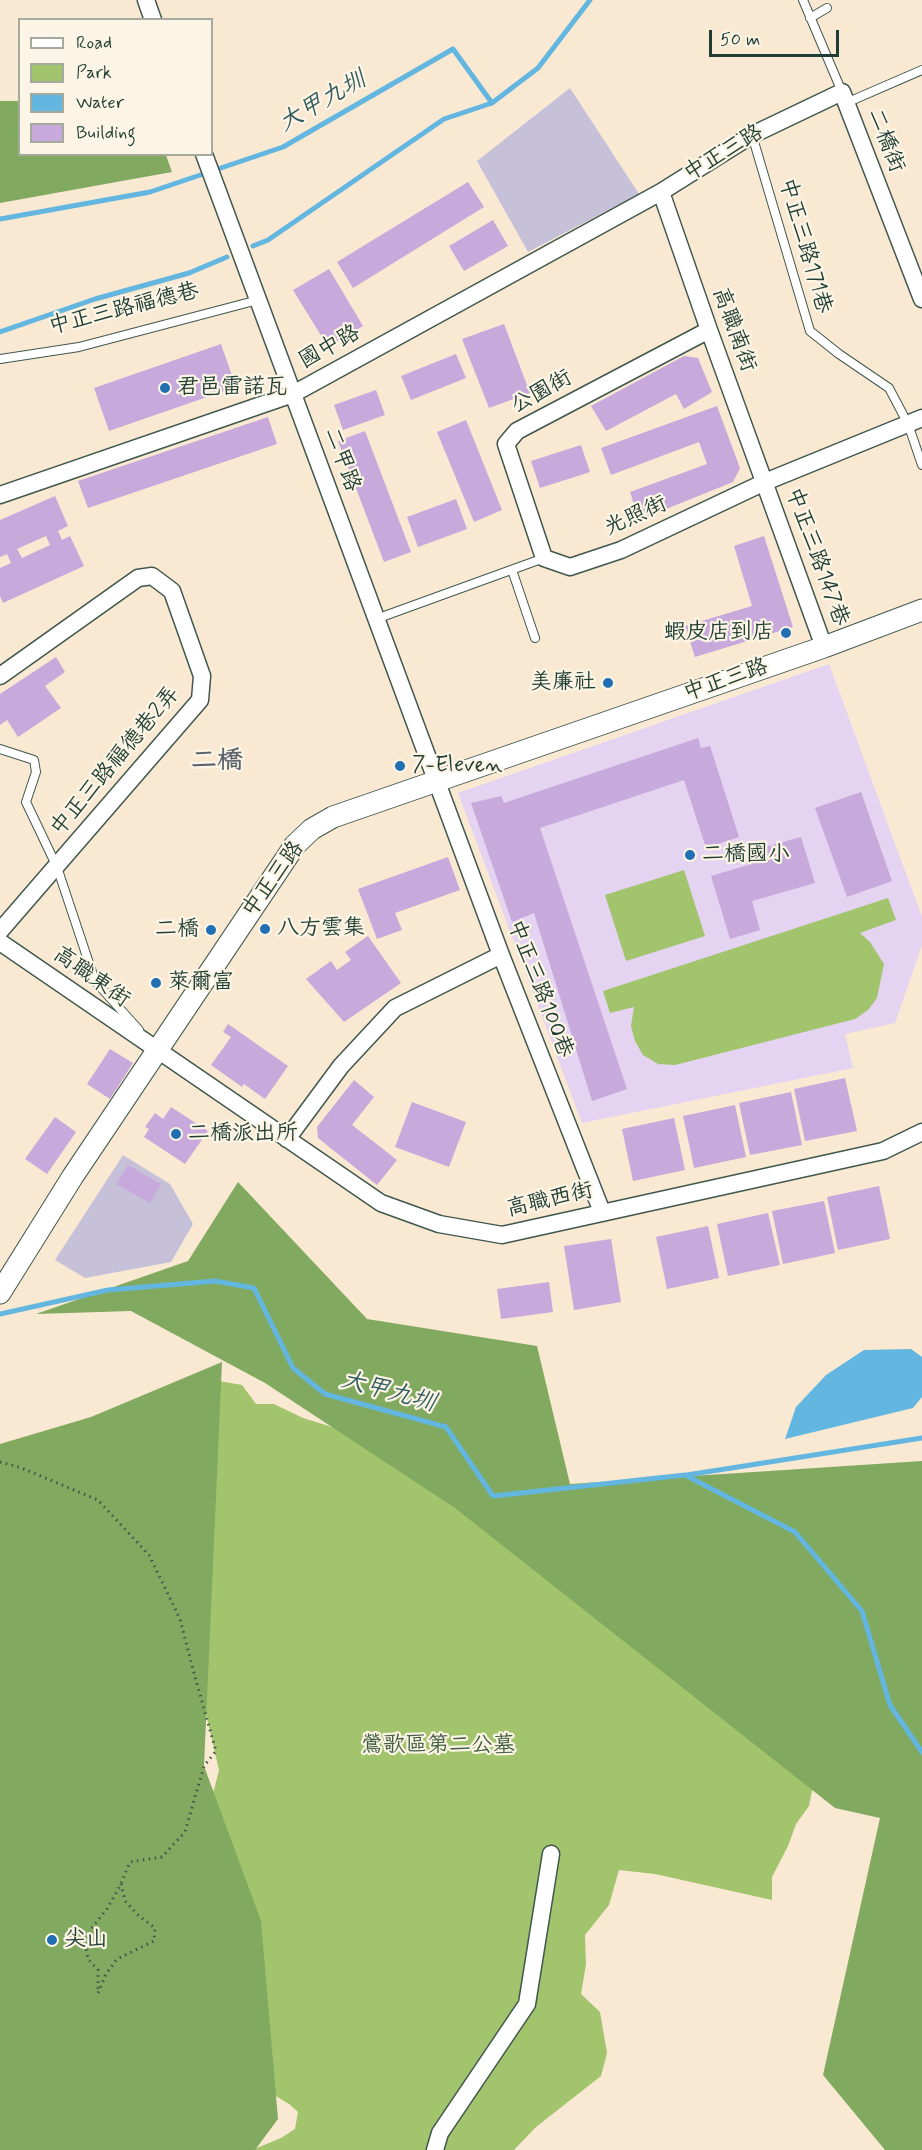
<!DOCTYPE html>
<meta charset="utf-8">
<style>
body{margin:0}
#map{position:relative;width:922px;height:2150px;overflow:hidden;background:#f9e9d3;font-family:Mynerve,sans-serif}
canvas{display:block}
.legend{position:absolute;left:18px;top:18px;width:195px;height:138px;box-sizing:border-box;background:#fcf5e5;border:2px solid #a4ab9e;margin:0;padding:8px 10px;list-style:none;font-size:18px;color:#1f3d34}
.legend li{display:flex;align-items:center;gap:12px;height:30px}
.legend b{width:30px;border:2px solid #a4ab9e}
.scale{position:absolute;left:709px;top:30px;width:130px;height:27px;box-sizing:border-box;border:3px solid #1f3d34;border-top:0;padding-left:8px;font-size:18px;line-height:21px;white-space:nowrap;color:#1f3d34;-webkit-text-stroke:4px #fcf5e5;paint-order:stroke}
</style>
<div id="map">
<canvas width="922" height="2150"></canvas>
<ul class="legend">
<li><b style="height:8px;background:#fff"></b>Road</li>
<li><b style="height:16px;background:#a2c46d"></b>Park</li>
<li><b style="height:16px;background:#63b6df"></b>Water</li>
<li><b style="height:16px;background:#c7a9db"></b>Building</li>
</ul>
<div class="scale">50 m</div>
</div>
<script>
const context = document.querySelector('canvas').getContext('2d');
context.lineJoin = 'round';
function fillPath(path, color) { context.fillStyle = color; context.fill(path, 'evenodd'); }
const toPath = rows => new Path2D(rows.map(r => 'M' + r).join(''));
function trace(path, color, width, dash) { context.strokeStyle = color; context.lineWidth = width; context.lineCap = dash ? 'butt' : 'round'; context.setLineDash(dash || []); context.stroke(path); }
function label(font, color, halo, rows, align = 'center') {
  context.font = font + ' Mynerve,"LXGW WenKai TC",sans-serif'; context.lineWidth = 4.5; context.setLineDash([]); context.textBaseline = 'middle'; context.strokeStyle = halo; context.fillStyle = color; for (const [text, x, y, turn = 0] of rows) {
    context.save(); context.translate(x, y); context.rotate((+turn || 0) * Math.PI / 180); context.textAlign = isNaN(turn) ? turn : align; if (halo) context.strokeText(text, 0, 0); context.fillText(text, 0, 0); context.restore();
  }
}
const built = toPath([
 [829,664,922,917,922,945,895,1023,845,1034,853,1068,582,1123,458,793]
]);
const industrial = toPath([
 [570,88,639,194,528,252,477,161],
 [123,1155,170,1184,193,1224,171,1262,85,1278,55,1260]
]);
const green = toPath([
 [684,870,705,936,626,961,605,895],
 [888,898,896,920,860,933,870,942,884,964,877,998,868,1010,855,1019,675,1065,658,1064,643,1055,635,1041,631,1026,634,1007,610,1013,603,991],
 [202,1378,242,1385,256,1404,274,1404,303,1418,384,1443,811,1773,812,1790,809,1806,796,1824,788,1846,772,1877,772,1900,655,1874,619,1870,609,1905,585,1935,586,1964,581,1994,600,2012,607,2053,601,2076,536,2127,514,2150,252,2150,281,2138,295,2129,298,2112,289,2104,266,2090,200,1802,214,1790,219,1770,206,1714]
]);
const forest = toPath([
 [0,101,19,101,20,154,166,155,172,172,0,203],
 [238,1182,367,1319,537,1346,570,1484,922,1461,922,2150,885,2150,823,2075,880,1818,835,1808,455,1508,265,1383,131,1311,36,1314,188,1261],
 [222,1362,204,1766,261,1921,278,2119,255,2150,0,2150,0,1444,91,1417]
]);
const water = toPath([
 [911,1349,922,1357,922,1397,913,1408,785,1439,796,1407,826,1375,864,1350]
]);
const stream = toPath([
 [0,219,150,192,283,147,453,49,492,103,538,68,590,0],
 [253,246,268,240,444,119,492,103],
 [0,332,95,299,189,273,227,257],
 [0,1314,108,1290,215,1281,254,1288,293,1368,325,1394,446,1427,493,1496,685,1475,795,1532,862,1611,890,1705,922,1752],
 [687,1475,922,1438]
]);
const building = toPath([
 [468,182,484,207,353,288,337,262],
 [493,220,508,246,464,271,449,246],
 [329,269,363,326,328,347,293,290],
 [504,324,530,393,489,408,462,339],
 [221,344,236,387,109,431,94,388],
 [456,354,466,378,411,400,401,376],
 [684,356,698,358,712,392,684,409,676,394,606,431,591,406],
 [376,390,385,415,343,430,334,405],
 [717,406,740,468,733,482,639,520,630,492,707,464,699,442,611,475,601,448],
 [268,417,277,444,88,508,78,481],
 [466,420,502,510,474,522,437,432],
 [365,431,411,552,384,562,338,441],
 [581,445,590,472,540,488,531,461],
 [55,496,68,526,58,531,62,540,70,536,84,566,3,603,0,596,0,568,11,563,7,554,0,557,0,520],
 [46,536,50,545,22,558,17,549],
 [456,499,467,529,418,547,407,517],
 [764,536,793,627,695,657,685,626,752,606,734,546],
 [56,657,65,672,45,686,61,708,18,737,7,720,0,725,0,694],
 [698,738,701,748,710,746,739,837,706,848,684,780,540,828,627,1089,592,1101,534,913,512,922,471,803,501,796,504,803],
 [861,792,892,881,847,897,815,808],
 [801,837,815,883,752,901,760,930,730,939,711,876,751,864,747,852],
 [448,857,460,890,395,913,402,930,377,939,358,889],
 [368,936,401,983,344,1022,306,979,331,961,337,970,351,960,345,952],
 [228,1024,288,1066,265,1099,244,1084,242,1087,211,1065,231,1037,223,1032],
 [110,1049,133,1063,110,1099,87,1084],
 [845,1078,857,1131,805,1141,794,1089],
 [354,1080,374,1097,352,1125,397,1160,377,1185,318,1138,317,1127],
 [791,1092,802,1145,750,1155,739,1103],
 [412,1102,466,1122,449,1167,395,1147],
 [735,1105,746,1157,694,1168,683,1116],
 [171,1107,208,1131,185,1164,144,1137,149,1129,145,1127,155,1113,163,1119],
 [55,1117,76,1132,47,1174,25,1159],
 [674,1118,685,1170,633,1181,622,1129],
 [128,1165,161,1184,150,1203,116,1184],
 [879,1186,890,1239,838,1250,827,1197],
 [824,1201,835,1253,783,1264,772,1211],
 [768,1213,780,1265,728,1276,717,1224],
 [708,1226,719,1278,667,1289,656,1237],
 [611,1239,621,1302,574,1310,564,1246],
 [549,1282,553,1312,501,1319,497,1289]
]);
const path = toPath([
 [0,1462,19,1467,98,1500,149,1555,180,1619,195,1677,216,1751,204,1766,185,1832,162,1857,130,1862,121,1884,107,1909,91,1929,85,1943,88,1959,98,1970,98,1993,106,1974,117,1959,154,1941,155,1928,139,1916,125,1901,121,1884]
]);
const service = toPath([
 [803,0,842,92],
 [810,18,827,8],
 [846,103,922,70],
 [752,135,810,331,839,354,889,388,908,424,922,465],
 [0,359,79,347,258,300],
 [512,570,535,638],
 [376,619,544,558],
 [0,749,34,760,36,772,26,802,57,867,95,981,139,1030]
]);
const minor = toPath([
 [146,0,153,20],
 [204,154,501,955,602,1212],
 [661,192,709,330,824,647],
 [709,330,517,431,506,444,544,558,570,567,621,550,765,482,922,418],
 [0,495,293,394,661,192,752,135,842,92,922,299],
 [0,676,138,578,152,576,172,591,202,676,200,700,0,931],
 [0,942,381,1203,439,1224,502,1235,883,1151,922,1132],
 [287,1139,341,1066,395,1008,501,955],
 [435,2150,440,2133,527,2004,551,1854]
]);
const tertiary = toPath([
 [0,1293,73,1176,285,860,295,845,312,829,333,817,824,647,922,610]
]);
const markers = [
 [165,388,6,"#1f6fb2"],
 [786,633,6,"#1f6fb2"],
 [608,683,6,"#1f6fb2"],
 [400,766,6,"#1f6fb2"],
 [690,855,6,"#1f6fb2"],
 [265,929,6,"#1f6fb2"],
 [211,930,6,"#1f6fb2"],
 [156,983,6,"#1f6fb2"],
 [176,1134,6,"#1f6fb2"],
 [52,1940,6,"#1f6fb2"]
];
const streetNames = [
 ["二橋街",885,141,69],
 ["中正三路",724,154,-31],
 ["中正三路171巷",804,246,74],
 ["中正三路福德巷",124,310,-14],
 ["高職南街",733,330,70],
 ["國中路",330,348,-29],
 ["公園街",542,393,-29],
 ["二甲路",341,460,70],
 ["光照街",636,517,-24],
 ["中正三路147巷",816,557,70],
 ["中正三路",726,681,-19],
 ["中正三路福德巷2弄",116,762,-50],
 ["中正三路",274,880,-54],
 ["高職東街",91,978,35],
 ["中正三路100巷",539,989,69],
 ["高職西街",550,1201,-13]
];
const poiNames = [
 ["君邑雷諾瓦",177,388],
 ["蝦皮店到店",774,633,"right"],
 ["美廉社",596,683,"right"],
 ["7-Eleven",412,766],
 ["二橋國小",702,855],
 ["八方雲集",277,929],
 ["二橋",199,930,"right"],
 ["萊爾富",168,983],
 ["二橋派出所",188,1134],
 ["尖山",64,1940]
];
const parkNames = [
 ["鶯歌區第二公墓",438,1746]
];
const waterNames = [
 ["大甲九圳",323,103,-30],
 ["大甲九圳",388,1393,15]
];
const quarterNames = [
 ["二橋",217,763]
];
fillPath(built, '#e4d3f1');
fillPath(industrial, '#c6c0d9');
fillPath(green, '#a2c46d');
fillPath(forest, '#81aa60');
fillPath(water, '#63b6df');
trace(stream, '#63b6df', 5);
fillPath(building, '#c7a9db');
trace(service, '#40574c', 10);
trace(minor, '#40574c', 19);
trace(tertiary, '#40574c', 23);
trace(path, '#40574c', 3, [1.5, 4.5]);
trace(service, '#fff', 8);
trace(minor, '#fff', 16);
trace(tertiary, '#fff', 21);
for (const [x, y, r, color] of markers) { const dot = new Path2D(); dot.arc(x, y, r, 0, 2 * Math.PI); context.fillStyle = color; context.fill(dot); trace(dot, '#fcf5e5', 2); }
label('22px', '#1f3d34', '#fcf5e5', streetNames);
label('22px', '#1f3d34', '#fcf5e5', poiNames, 'left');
label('22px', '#405f42', '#fcf5e5', parkNames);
label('italic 24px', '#305b5f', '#fcf5e5', waterNames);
label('bold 26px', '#5a636e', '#fcf5e5', quarterNames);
</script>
